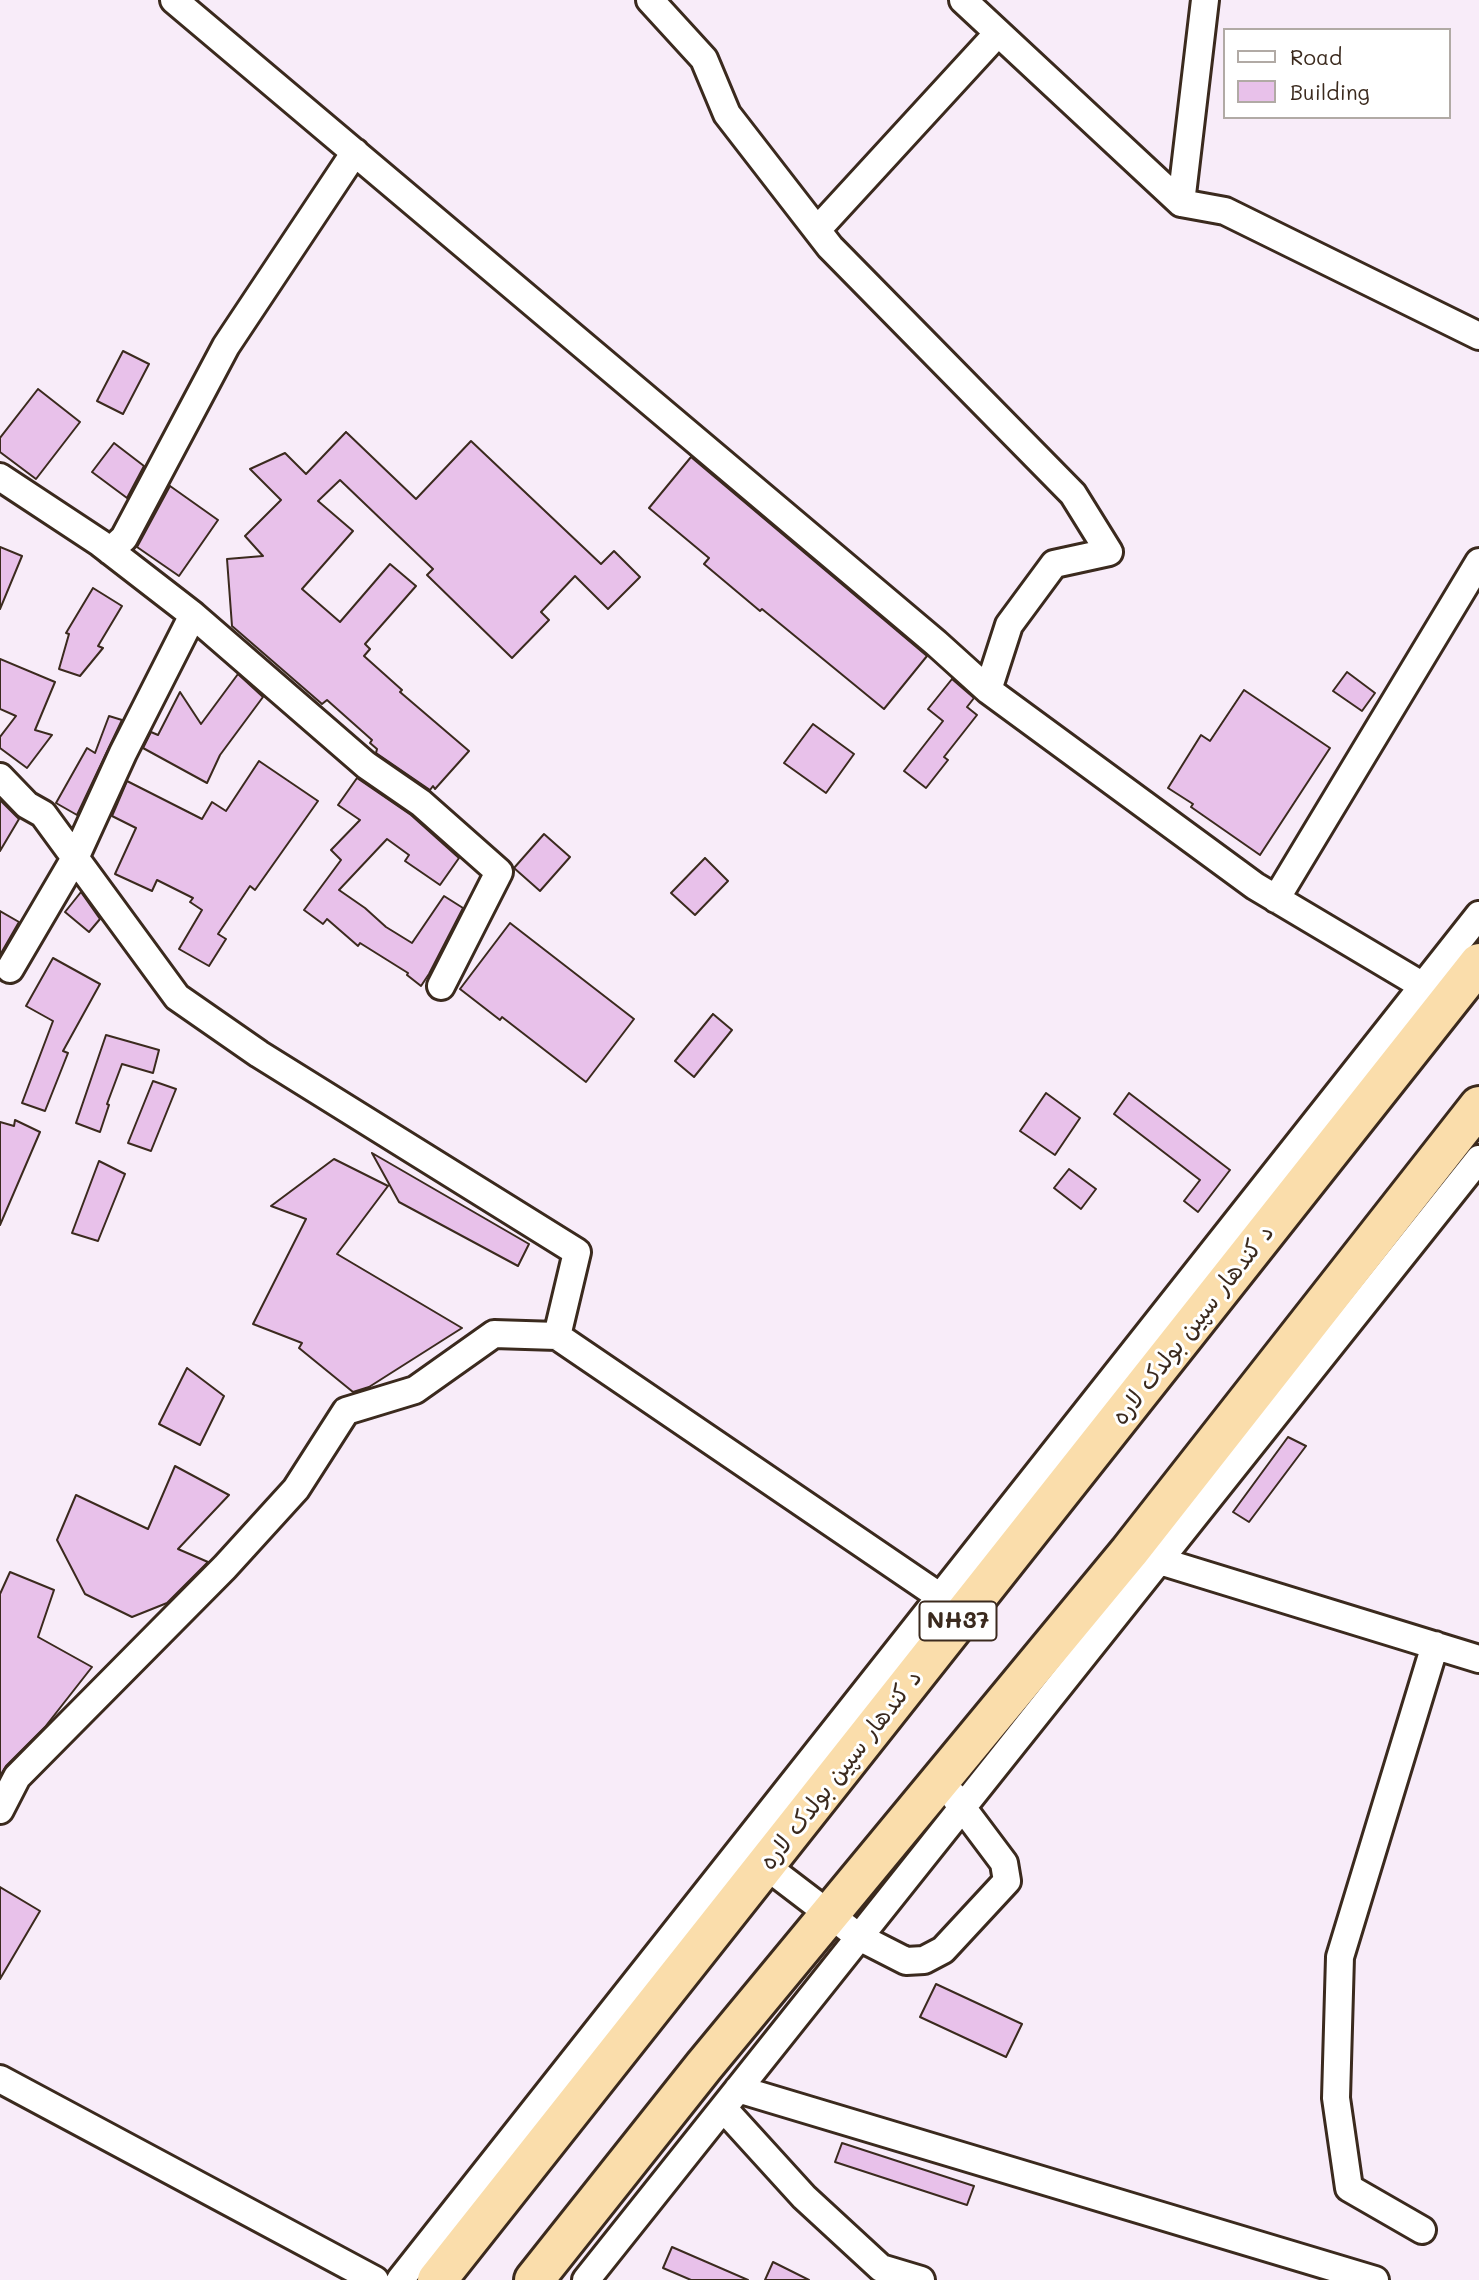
<!DOCTYPE html>
<meta charset="utf-8">
<style>
body{margin:0}
#map{position:relative;width:1479px;height:2280px;overflow:hidden;background:#f8ecf9;font-family:Mali,sans-serif}
canvas{display:block}
.legend{position:absolute;left:1223px;top:28px;width:228px;height:91px;box-sizing:border-box;background:#fff;border:2px solid #b1aaa5;margin:0;padding:9px 12px;list-style:none;font-size:21px;color:#3b2a1e}
.legend li{display:flex;align-items:center;gap:14px;height:35px}
.legend b{width:35px;border:2px solid #b1aaa5}
</style>
<div id="map">
<canvas width="1479" height="2280"></canvas>
<ul class="legend">
<li><b style="height:9px;background:#fff"></b>Road</li>
<li><b style="height:19px;background:#e8c1ea"></b>Building</li>
</ul>
</div>
<script>
const context = document.querySelector('canvas').getContext('2d');
context.lineJoin = 'round';
function fillPath(path, color) { context.fillStyle = color; context.fill(path, 'evenodd'); }
const toPath = rows => new Path2D(rows.map(r => 'M' + r).join(''));
function trace(path, color, width, dash) { context.strokeStyle = color; context.lineWidth = width; context.lineCap = dash ? 'butt' : 'round'; context.setLineDash(dash || []); context.stroke(path); }
function label(font, color, halo, rows, align = 'center') {
  context.font = font + ' Mali,"Playpen Sans Arabic",sans-serif'; context.lineWidth = 6; context.setLineDash([]); context.textBaseline = 'middle'; context.strokeStyle = halo; context.fillStyle = color; for (const [text, x, y, turn = 0] of rows) {
    context.save(); context.translate(x, y); context.rotate((+turn || 0) * Math.PI / 180); context.textAlign = isNaN(turn) ? turn : align; if (halo) context.strokeText(text, 0, 0); context.fillText(text, 0, 0); context.restore();
  }
}
const building = toPath([
 [123,351,149,364,123,414,97,401,123,351],
 [38,389,80,422,36,479,0,452,0,438,38,389],
 [346,432,416,499,471,441,601,564,614,551,640,577,608,609,575,576,541,612,549,620,512,658,427,575,433,569,340,480,318,501,353,531,302,589,340,622,390,564,416,586,365,644,370,649,364,656,402,690,400,692,469,751,435,789,433,786,430,790,376,753,377,749,370,743,372,740,327,700,322,704,232,626,227,559,263,556,245,536,281,500,250,469,285,453,306,474,346,432],
 [114,443,144,466,127,498,92,472,114,443],
 [691,457,927,656,884,709,762,609,760,611,704,564,709,558,649,508,691,457],
 [170,486,218,520,179,576,137,547,170,486],
 [0,547,22,556,0,609,0,547],
 [93,588,122,606,98,646,103,648,80,676,59,669,69,634,66,633,93,588],
 [0,659,55,682,35,730,52,735,27,768,0,748,0,737,16,716,0,709,0,659],
 [1347,672,1375,693,1362,711,1333,691,1347,672],
 [238,674,263,697,220,755,207,783,143,748,151,732,158,735,180,692,201,724,238,674],
 [952,679,974,698,967,707,977,715,944,757,948,760,926,788,904,771,943,721,928,709,952,679],
 [1244,690,1330,748,1260,855,1191,807,1193,804,1168,788,1201,735,1210,741,1244,690],
 [109,716,122,720,77,815,56,803,87,748,95,753,109,716],
 [813,724,854,754,826,793,784,763,813,724],
 [259,761,318,801,255,890,250,886,218,934,226,939,209,966,179,949,202,910,190,902,193,898,157,880,152,891,115,874,136,828,112,816,127,781,202,819,212,802,226,811,259,761],
 [357,778,411,815,459,858,440,885,405,861,409,855,387,839,339,890,365,908,386,927,412,943,444,896,463,908,429,974,421,986,407,975,408,973,360,943,358,946,327,919,323,924,304,910,341,860,331,850,360,820,338,805,357,778],
 [0,800,19,819,0,851,0,800],
 [544,834,570,857,540,891,514,868,544,834],
 [705,858,728,881,695,915,671,893,705,858],
 [81,892,100,919,89,932,65,912,81,892],
 [0,911,19,922,0,955,0,911],
 [510,923,634,1019,586,1082,502,1017,500,1020,460,989,510,923],
 [53,958,100,984,63,1051,68,1053,45,1111,22,1103,53,1021,26,1006,53,958],
 [713,1014,732,1030,694,1077,675,1061,713,1014],
 [106,1035,159,1050,153,1073,122,1064,107,1104,109,1105,100,1132,76,1123,106,1035],
 [153,1081,176,1089,151,1151,128,1143,153,1081],
 [1046,1093,1080,1118,1055,1155,1020,1131,1046,1093],
 [1129,1093,1230,1170,1198,1212,1184,1201,1200,1180,1114,1114,1129,1093],
 [15,1120,40,1132,0,1225,0,1122,14,1126,15,1120],
 [372,1153,529,1244,518,1266,399,1202,372,1153],
 [334,1159,388,1186,337,1254,462,1328,369,1387,353,1392,299,1348,302,1343,253,1324,306,1219,271,1206,334,1159],
 [99,1161,125,1174,98,1241,72,1233,99,1161],
 [1069,1169,1096,1189,1081,1209,1054,1188,1069,1169],
 [187,1368,224,1396,200,1445,159,1424,187,1368],
 [1288,1437,1306,1446,1249,1522,1233,1512,1288,1437],
 [175,1466,229,1495,178,1549,208,1562,167,1603,132,1617,85,1594,57,1540,76,1495,148,1529,175,1466],
 [10,1572,54,1590,38,1637,92,1667,45,1727,6,1766,0,1776,0,1594,10,1572],
 [0,1887,40,1911,0,1979,0,1887],
 [936,1984,1022,2024,1006,2057,920,2017,936,1984],
 [842,2143,974,2186,967,2205,835,2162,842,2143],
 [672,2247,748,2280,691,2280,663,2268,672,2247],
 [773,2262,809,2280,765,2280,773,2262]
]);
const minor = toPath([
 [174,0,936,643,988,690,1255,886,1423,986],
 [650,0,704,59,727,114,830,247,1073,494,1109,552,1054,564,1009,625,988,690],
 [963,0,1181,203,1225,211,1479,336],
 [1181,203,1205,0],
 [817,230,998,33],
 [0,477,100,543,193,615],
 [110,551,124,538,226,346,355,152],
 [0,777,27,805,43,814,177,997,259,1054,577,1252,557,1336,939,1596],
 [1276,899,1479,562],
 [10,969,75,858,123,753,193,615,366,765,421,803,499,872,441,986],
 [1160,1561,1479,1659],
 [0,1810,17,1777,225,1567,296,1489,346,1411,415,1390,494,1334,557,1336],
 [753,1856,859,1937,906,1961,924,1960,943,1950,1007,1881,1004,1863,953,1795],
 [0,2079,375,2280],
 [738,2089,1375,2280],
 [723,2108,804,2197,881,2268,921,2280],
 [1422,2230,1349,2188,1336,2098,1340,1957,1435,1645],
 [400,2280,1479,915],
 [586,2280,1479,1159]
]);
const highway = toPath([
 [437,2280,1479,963],
 [534,2280,704,2066,1129,1552,1479,1106]
]);
const shields = [
 [958,1621,77]
];
const shieldNames = [
 ["NH37",958,1621]
];
const streetNames = [
 ["د کندهار سپین بولدک لاره",1193,1325,-52],
 ["د کندهار سپین بولدک لاره",841,1770,-52]
];
fillPath(building, '#e8c1ea');
trace(building, '#3b2a1e', 2);
trace(minor, '#3b2a1e', 32);
trace(highway, '#3b2a1e', 44);
trace(minor, '#fff', 26);
trace(highway, '#faddab', 38);
for (const [x, y, w] of shields) { const box = new Path2D(); box.roundRect(x - w / 2, y - 19.5, w, 39, 5); context.fillStyle = '#fff'; context.fill(box); trace(box, '#3b2a1e', 2); }
label('bold 23px', '#3b2a1e', null, shieldNames);
label('24px', '#3b2a1e', '#fff', streetNames);
</script>
